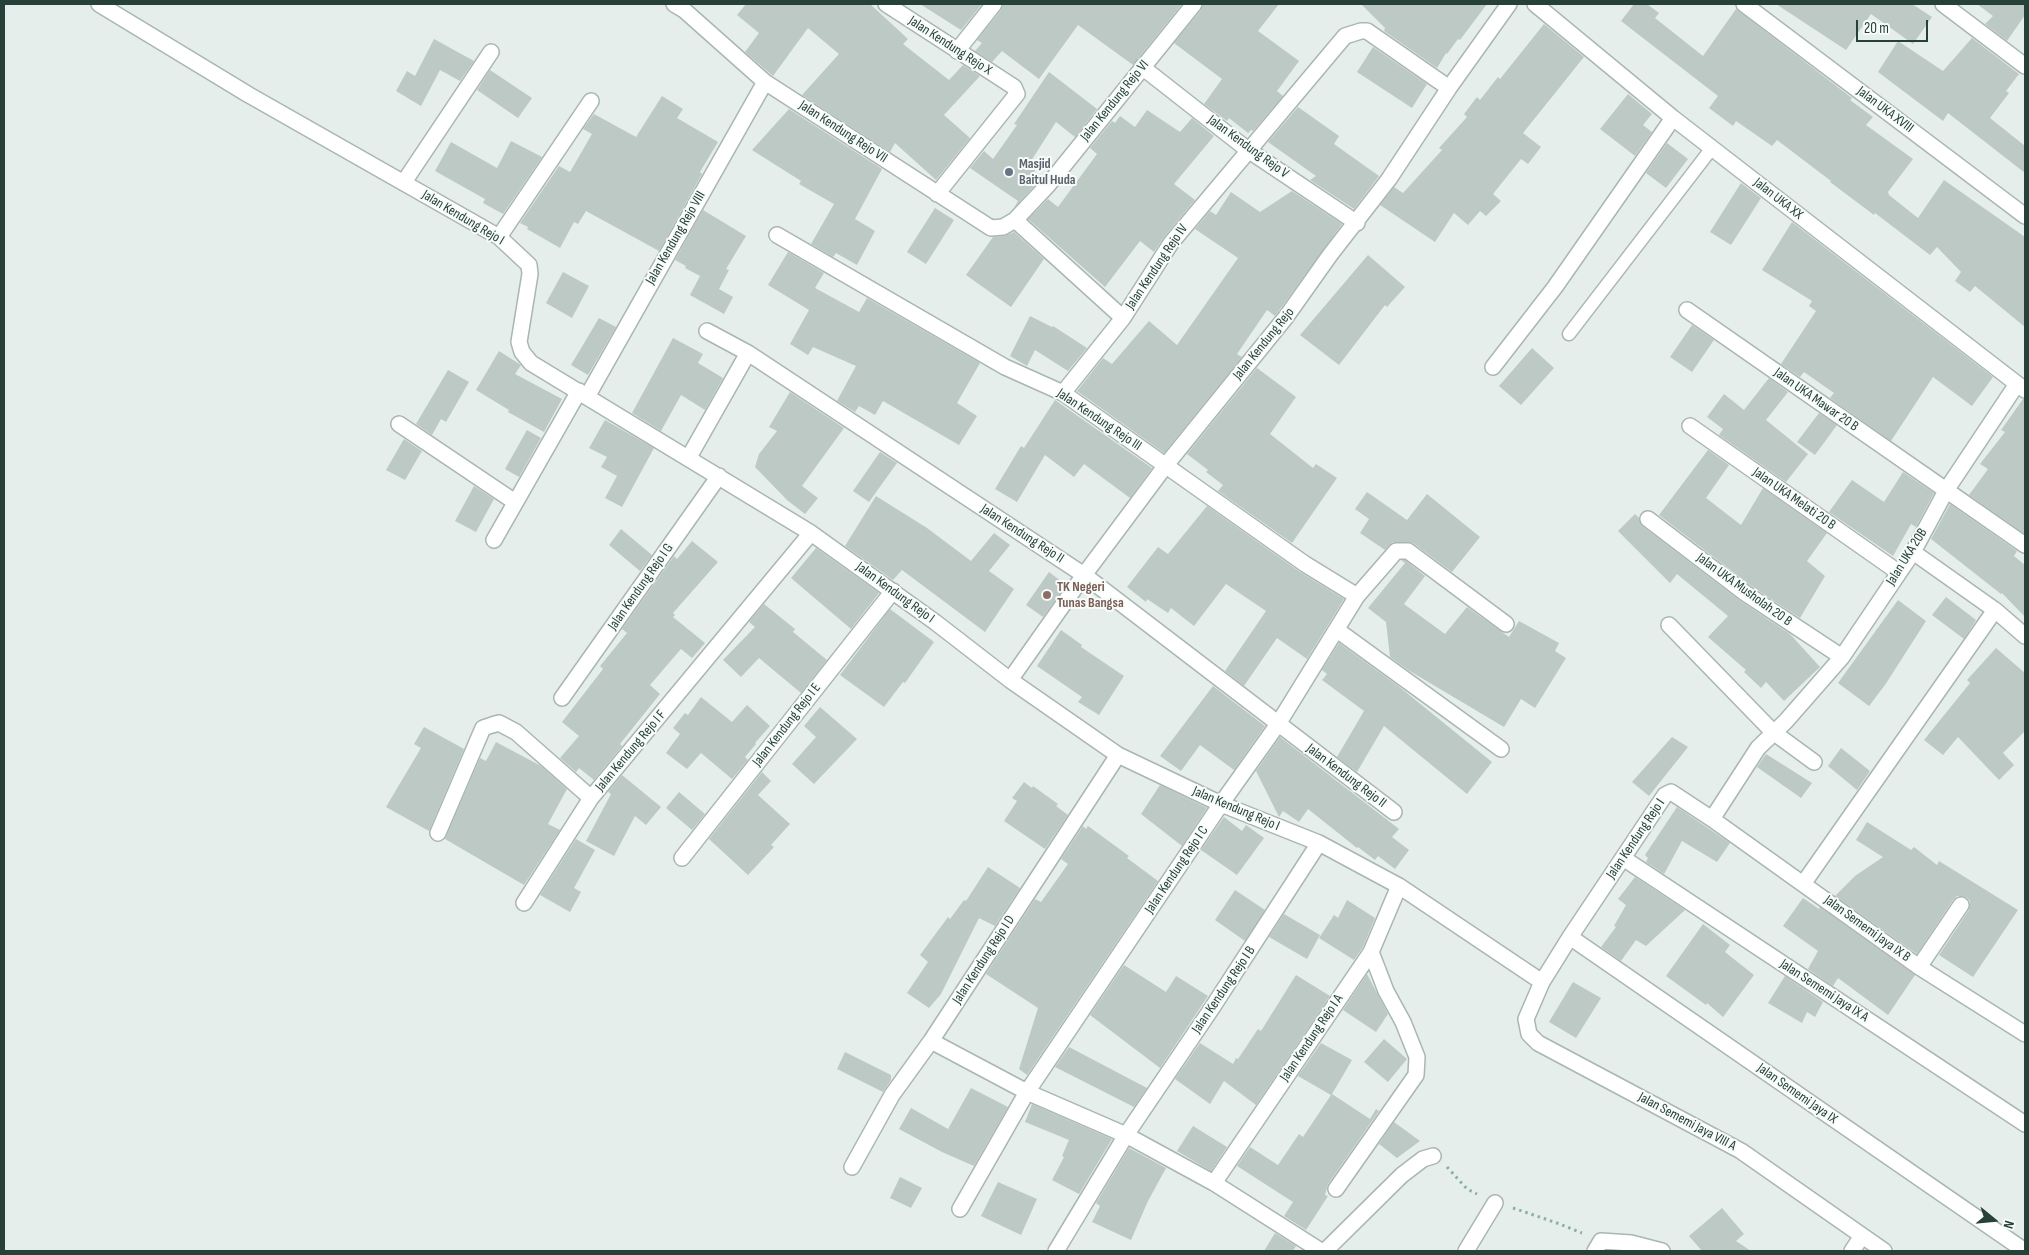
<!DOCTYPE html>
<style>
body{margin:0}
#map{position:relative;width:2029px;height:1255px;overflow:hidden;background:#e6eeeb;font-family:"Sofia Sans Condensed",sans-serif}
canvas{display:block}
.frame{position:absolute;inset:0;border:5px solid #26403a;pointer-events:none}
.north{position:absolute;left:1969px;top:1195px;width:50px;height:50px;-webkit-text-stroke:4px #f7fbf9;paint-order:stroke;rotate:107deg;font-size:14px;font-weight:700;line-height:20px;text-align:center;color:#26403a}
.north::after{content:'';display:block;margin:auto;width:18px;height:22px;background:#26403a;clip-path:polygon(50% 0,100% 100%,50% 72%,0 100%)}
.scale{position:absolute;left:1856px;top:20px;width:72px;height:22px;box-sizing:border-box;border:2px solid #26403a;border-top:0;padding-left:6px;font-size:15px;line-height:18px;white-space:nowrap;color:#26403a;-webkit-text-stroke:4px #f7fbf9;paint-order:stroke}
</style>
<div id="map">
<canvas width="2029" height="1255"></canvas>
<div class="frame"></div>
<div class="north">N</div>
<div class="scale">20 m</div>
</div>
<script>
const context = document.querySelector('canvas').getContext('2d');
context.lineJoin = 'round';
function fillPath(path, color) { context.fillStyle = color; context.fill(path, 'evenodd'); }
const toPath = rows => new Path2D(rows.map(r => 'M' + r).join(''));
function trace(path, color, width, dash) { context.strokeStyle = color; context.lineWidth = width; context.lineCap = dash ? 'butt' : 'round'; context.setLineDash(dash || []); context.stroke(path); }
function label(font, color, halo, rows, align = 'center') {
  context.font = font + ' "Sofia Sans Condensed",sans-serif'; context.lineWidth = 4; context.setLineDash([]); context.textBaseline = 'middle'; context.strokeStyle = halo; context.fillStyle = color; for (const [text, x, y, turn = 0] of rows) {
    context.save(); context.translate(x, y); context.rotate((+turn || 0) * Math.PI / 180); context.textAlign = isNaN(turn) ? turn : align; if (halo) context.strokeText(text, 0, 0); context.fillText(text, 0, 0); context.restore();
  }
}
const building = toPath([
 [746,4,870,4,908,39,903,44,949,80,963,65,980,76,944,115,970,138,936,180,895,143,890,152,802,95,839,54,808,28,773,76,745,52,759,33,737,15],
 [920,4,982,4,961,30],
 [1003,4,1182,4,1133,65,1078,25,1039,79,1002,51,992,62,975,51,982,43,977,40,1001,10],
 [1203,4,1279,4,1258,31,1299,61,1277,91,1283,96,1253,131,1251,130,1248,133,1229,118,1227,121,1204,104,1222,79,1174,43,1201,10],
 [1361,4,1487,4,1460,40,1458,39,1447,54,1446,53,1437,68,1384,31,1385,28],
 [1634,4,1647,4,1659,13,1655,18,1703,56,1736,9,1852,98,1850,100,1873,117,1866,125,1913,159,1888,192,1889,195,1918,218,1944,180,2025,237,2025,327,1975,286,1970,292,1955,281,1961,272,1937,247,1930,255,1875,213,1874,215,1830,182,1831,181,1777,140,1772,146,1736,121,1733,126,1709,108,1718,96,1621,21],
 [1776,4,1912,4,1932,17,1913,44,1871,14,1846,50],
 [1977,4,2025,4,2025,15,2007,41,1985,24,1993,16],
 [1544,24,1584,57,1523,133,1541,147,1528,164,1521,159,1493,194,1501,201,1486,216,1480,211,1468,225,1454,213,1435,242,1380,205,1394,187,1403,193,1442,150,1439,148,1467,117,1464,114,1477,97,1480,100,1498,77,1500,79],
 [1972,38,2019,74,2006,91,2009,93,1990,118,2025,146,2025,173,1948,113,1943,121,1878,72,1898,41,1943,71],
 [434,39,474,61,460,81,440,70,421,106,396,91,407,71,415,76],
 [1373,47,1427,84,1412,108,1357,72],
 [490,70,532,98,518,118,477,90],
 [1049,72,1097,109,1075,137,1056,122,1029,164,1036,169,1028,181,1034,186,1014,208,1018,201,970,168,984,151,993,159,1017,125,1014,124],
 [1628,94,1652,114,1643,125,1652,132,1635,156,1600,129],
 [662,96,683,109,677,118,718,142,700,172,702,174,659,251,586,211,578,224,574,222,560,248,527,229,528,227,520,223,559,166,570,172,592,134,583,129,594,114,636,137],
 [1298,107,1339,136,1334,144,1379,176,1354,209,1310,180,1316,176,1268,142],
 [789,109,882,169,855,219,875,231,857,265,836,253,833,257,811,244,834,204,799,184,801,181,752,150],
 [1147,110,1180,132,1192,118,1214,136,1174,184,1195,200,1164,237,1154,252,1140,241,1105,287,1028,219,1048,199,1058,207,1097,154,1090,148,1112,121,1115,123,1120,116,1135,127],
 [511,141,542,157,503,214,483,203,485,199,435,171,451,142,497,168],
 [1667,143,1688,159,1666,188,1646,173],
 [1741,183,1761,198,1731,245,1710,232],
 [1292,191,1342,224,1275,316,1267,310,1237,354,1242,357,1164,453,1077,391,1103,358,1112,364,1149,321,1177,345,1238,258,1195,229,1210,211,1216,215,1231,192,1260,212],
 [935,208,954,220,926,264,907,252],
 [703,210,746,236,726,269,729,270,719,289,733,297,724,314,690,295,700,276,685,268,686,266,675,260],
 [1792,222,1993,377,1972,406,1933,377,1891,441,1830,398,1834,393,1804,372,1800,377,1781,364,1816,311,1809,306,1812,301,1762,270],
 [1014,232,1044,259,1011,307,966,275,993,237,1004,236],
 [788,252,824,273,815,288,859,312,867,298,980,363,957,403,977,416,959,445,883,401,875,415,859,406,855,412,837,401,856,366,813,347,808,355,790,344,809,310,768,285],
 [1368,255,1405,287,1387,307,1385,305,1339,365,1300,335],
 [563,272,589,286,572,318,546,303],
 [1030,316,1052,327,1053,326,1087,348,1068,371,1035,350,1027,366,1010,356],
 [599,318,616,327,588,375,571,365],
 [1692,325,1714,340,1692,372,1670,357],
 [673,338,703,354,698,363,723,378,705,410,681,395,661,431,632,413],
 [1532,348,1554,368,1521,405,1499,386],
 [499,351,521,365,515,374,562,399,544,432,508,412,509,410,476,390],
 [1257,368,1296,397,1270,434,1313,468,1316,464,1337,478,1292,543,1218,491,1223,485,1206,472,1208,470,1187,454],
 [448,370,469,382,446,422,441,419,432,435,416,424],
 [1769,378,1788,392,1766,420,1808,454,1786,482,1719,435,1723,429,1707,417,1724,394,1744,410],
 [790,392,844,428,802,486,818,498,805,514,787,500,755,467,759,454,777,431,769,427],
 [2023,399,2025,399,2025,534,1969,495,1988,469,1980,464,2005,432,2001,430],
 [1055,400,1152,468,1130,498,1084,464,1074,477,1045,455,1017,502,995,489,1021,446,1024,448],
 [1819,413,1837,425,1815,455,1797,442],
 [605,420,654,448,622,507,605,498,617,476,601,467,607,457,589,448],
 [527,430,541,438,519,477,505,469],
 [404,439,422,451,405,480,386,470],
 [1708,450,1729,465,1706,498,1741,525,1763,488,1827,533,1807,561,1825,576,1800,618,1750,585,1659,515],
 [880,452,897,463,869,502,853,491],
 [1903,472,1934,493,1916,527,1911,524,1893,556,1829,512,1852,480,1884,502],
 [474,486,494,499,476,532,455,521],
 [1367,492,1407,520,1427,494,1480,537,1452,572,1413,543,1392,542,1385,550,1360,533,1369,519,1355,509],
 [876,496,927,528,971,561,994,533,1010,545,989,571,1014,589,985,632,902,570,893,580,845,546],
 [1950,504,2017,551,2014,556,2025,565,2025,617,2002,593,2001,594,1931,539],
 [1207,506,1300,572,1344,599,1307,659,1277,638,1244,686,1225,671,1266,611,1226,584,1194,626,1171,608,1168,613,1147,599,1146,602,1127,587,1158,547,1168,554],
 [1635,514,1639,518,1642,526,1739,600,1790,634,1820,667,1784,701,1766,682,1761,688,1744,672,1746,670,1708,637,1728,616,1677,574,1670,583,1618,531],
 [621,529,652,555,640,571,609,545],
 [692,541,718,562,673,613,675,615,673,617,705,643,692,658,681,649,650,685,660,694,620,744,622,746,594,780,579,768,576,772,560,758,579,736,562,722,603,669,600,666,627,633,622,629,674,556,677,559],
 [816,548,879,593,851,629,791,578],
 [1401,560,1405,560,1425,576,1404,604,1445,634,1467,607,1509,637,1519,621,1559,643,1555,651,1566,658,1535,708,1521,699,1504,727,1408,670,1390,657,1386,622,1368,608,1405,563],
 [1049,572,1066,585,1043,617,1026,605],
 [1946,597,1976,620,1964,639,1932,615],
 [1898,600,1926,621,1885,685,1869,706,1838,683],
 [764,604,795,629,793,632,827,660,801,693,759,658,741,677,723,660,755,627,749,622],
 [890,609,934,642,905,683,903,682,884,707,840,675],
 [1061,630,1082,645,1081,647,1124,676,1099,715,1078,702,1082,697,1037,666],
 [1339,643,1397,685,1492,762,1467,794,1384,726,1357,772,1337,757,1364,711,1322,680,1327,674,1322,670],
 [1996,648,2025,673,2025,731,2003,753,2014,765,1999,780,1958,737,1943,755,1924,740,1970,683,1967,680],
 [1213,686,1265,726,1234,770,1200,745,1181,771,1160,756],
 [701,697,732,722,747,705,770,726,755,743,756,744,745,757,748,760,732,779,701,753,687,769,666,753,680,734,673,728,685,713,688,715],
 [820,707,857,739,814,784,792,764,816,737,804,726],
 [424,727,464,749,429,831,386,807,421,748,414,744],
 [1280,737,1399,829,1392,837,1409,850,1395,869,1378,856,1375,860,1358,847,1357,848,1308,809,1299,822,1283,811,1279,817,1256,771],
 [1672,737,1688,747,1649,796,1632,782],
 [496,742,541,766,567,789,548,824,560,830,524,885,445,839,480,758,486,761],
 [1841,748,1870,771,1857,790,1828,766],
 [1766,754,1812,783,1801,798,1757,767],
 [762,772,771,781,758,795,790,824,771,845,774,847,748,875,709,839],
 [622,775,661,807,646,825,635,816,614,856,586,841,611,794,608,792],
 [1024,782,1032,788,1033,786,1058,804,1056,806,1068,815,1045,849,1004,821,1017,801,1012,798],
 [1160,785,1207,808,1182,846,1141,814],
 [679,792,705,814,692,830,666,808],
 [1677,807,1730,843,1717,862,1682,841,1664,874,1646,862,1648,858,1645,855],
 [1224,817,1242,831,1246,825,1264,838,1237,875,1201,850],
 [1867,822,1911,850,1914,847,1937,865,1939,861,2018,910,1973,977,1939,955,1969,910,1970,901,1966,897,1957,896,1953,900,1917,954,1835,896,1855,876,1883,857,1856,840],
 [1083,826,1086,829,1088,826,1129,856,1127,858,1158,881,1027,1075,1019,1069,1038,1008,986,974,1035,899,1041,902,1068,864,1061,859],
 [576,839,595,850,574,888,581,892,570,912,540,895],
 [988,867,1020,888,995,926,979,918,941,994,929,1008,907,993,928,962,920,955,948,917,950,919,964,900,966,901],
 [1635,877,1685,910,1646,946,1636,940,1621,961,1601,947,1616,927,1614,926,1626,905,1618,899],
 [1235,890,1265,910,1245,941,1215,920],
 [1803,898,1819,909,1820,907,1915,975,1888,1015,1838,978,1833,986,1808,969,1818,951,1783,926],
 [1347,900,1375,918,1363,947,1354,960,1319,938,1334,915,1338,918],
 [1284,914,1320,935,1307,959,1269,937],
 [1703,924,1730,945,1725,952,1754,975,1723,1017,1707,1003,1706,1005,1666,976],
 [1124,965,1166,992,1176,976,1208,996,1160,1068,1090,1015],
 [1367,974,1388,1014,1376,1032,1343,1010],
 [1296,975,1330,996,1256,1105,1224,1081,1210,1104,1175,1079,1200,1043,1233,1064,1236,1058,1238,1059,1258,1029,1261,1031],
 [1785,976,1823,1002,1815,1017,1807,1012,1802,1023,1768,1003],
 [1573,982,1601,998,1576,1038,1549,1022],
 [1384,1039,1407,1059,1388,1082,1364,1062],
 [1321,1043,1352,1060,1332,1094,1370,1119,1376,1109,1379,1111,1328,1184,1325,1195,1328,1196,1306,1230,1284,1216,1293,1202,1237,1166,1250,1147,1278,1165,1299,1134,1303,1137,1331,1095,1298,1076],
 [1069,1047,1147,1088,1134,1107,1055,1067],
 [845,1052,891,1075,891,1080,883,1092,837,1069],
 [971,1088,1008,1107,974,1166,942,1152,899,1129,911,1108,948,1129],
 [1032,1104,1112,1139,1079,1194,1052,1180,1064,1157,1062,1156,1069,1140,1025,1122],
 [1394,1122,1420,1141,1397,1158,1379,1144],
 [1193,1126,1227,1147,1211,1171,1177,1151],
 [1129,1148,1166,1168,1148,1201,1131,1240,1092,1222,1100,1206,1096,1203],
 [900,1177,922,1188,911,1208,890,1198],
 [998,1182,1037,1199,1021,1235,981,1216],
 [1722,1208,1744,1234,1736,1241,1751,1251,1702,1251,1689,1236],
 [1275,1233,1296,1246,1293,1251,1264,1251]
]);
const path = toPath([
 [1447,1167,1467,1189,1477,1194],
 [1513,1208,1557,1223,1582,1233]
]);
const service = toPath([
 [1569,334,1712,148]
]);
const minor = toPath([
 [99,4,249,95,499,237,529,265,530,274,519,342,522,352,531,363,811,533,935,622,1010,680,1118,755,1221,804,1319,843,1399,886,1542,982,1570,937,1665,795,1671,792,1712,819,1919,967,2025,1034],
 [674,4,684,10,765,82,991,228,1003,227,1015,220,1048,185,1194,4],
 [886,4,1014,87,1017,94,937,194],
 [1535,4,1673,118,2025,390],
 [1744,4,2025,216],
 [1943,4,2025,66],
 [957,51,994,4],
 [1142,67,1248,150,1357,223],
 [404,182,491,52],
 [1015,220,1123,318,1171,243,1345,36,1361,31,1367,31,1449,88],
 [777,235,1005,367,1063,393,1305,564,1357,596],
 [499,237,591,101],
 [1687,310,2025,545],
 [707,331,748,353,1084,575,1394,812],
 [1493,367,1555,287,1673,118],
 [1063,393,1123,318],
 [588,395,765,82],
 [399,424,515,502],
 [1690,426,1898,572],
 [689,457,748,353],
 [1648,519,1745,593,1842,657],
 [494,540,579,391],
 [1913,552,1995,610,2025,636],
 [1669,625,1773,732,1814,762],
 [1337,630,1501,749],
 [1010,680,1084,575,1166,465,1286,317,1330,255,1389,179,1449,88,1509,4],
 [562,698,719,476],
 [1712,819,1758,748,1786,721,1842,657,1913,552,1947,489,2017,384],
 [438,833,483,728,492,725,499,723,516,732,591,798,811,533],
 [682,858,893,591],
 [1623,858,2025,1124],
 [1803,884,1995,610],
 [524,903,591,798],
 [1570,937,2025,1251],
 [1919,967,1961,905],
 [1542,982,1526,1019,1529,1034,1538,1043,1741,1151,1884,1251],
 [931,1041,1027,1092,1126,1135,1214,1183,1321,1251],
 [852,1167,892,1095,931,1041,1118,755],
 [1214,1183,1371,952,1399,886],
 [1336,1189,1416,1075,1417,1057,1403,1022,1386,991,1371,952],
 [960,1209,1027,1092,1221,804,1278,724,1357,596,1391,557,1396,551,1408,551,1506,624],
 [1056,1251,1126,1135,1212,1008,1319,843],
 [1325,1251,1402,1175,1423,1159,1433,1156],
 [1466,1251,1495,1203],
 [1595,1251,1601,1241,1631,1243,1662,1251],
 [1852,1251,1862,1236]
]);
const markers = [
 [1009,172,5,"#6b7280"],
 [1047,595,5,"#8d6e63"]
];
const streetNames = [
 ["Jalan Kendung Rejo X",950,46,33],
 ["Jalan Kendung Rejo VI",1115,101,-51],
 ["Jalan UKA XVIII",1885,110,37],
 ["Jalan Kendung Rejo VII",843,132,33],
 ["Jalan Kendung Rejo V",1248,147,36],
 ["Jalan UKA XX",1778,199,38],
 ["Jalan Kendung Rejo I",463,218,31],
 ["Jalan Kendung Rejo VIII",676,238,-60],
 ["Jalan Kendung Rejo IV",1157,267,-56],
 ["Jalan Kendung Rejo",1264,344,-51],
 ["Jalan UKA Mawar 20 B",1816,400,35],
 ["Jalan Kendung Rejo III",1099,420,34],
 ["Jalan UKA Melati 20 B",1794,499,35],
 ["Jalan Kendung Rejo II",1022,534,33],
 ["Jalan UKA 20B",1907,557,-58],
 ["Jalan Kendung Rejo I G",641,587,-55],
 ["Jalan UKA Musholah 20 B",1744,590,36],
 ["Jalan Kendung Rejo I",895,593,36],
 ["Jalan Kendung Rejo I E",787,725,-52],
 ["Jalan Kendung Rejo I F",631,751,-50],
 ["Jalan Kendung Rejo II",1346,776,37],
 ["Jalan Kendung Rejo I",1236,809,23],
 ["Jalan Kendung Rejo I",1636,839,-56],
 ["Jalan Kendung Rejo I C",1177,870,-56],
 ["Jalan Sememi Jaya IX B",1867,929,36],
 ["Jalan Kendung Rejo I D",984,960,-57],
 ["Jalan Kendung Rejo I B",1224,990,-56],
 ["Jalan Sememi Jaya IX A",1824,991,33],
 ["Jalan Kendung Rejo I A",1312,1038,-56],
 ["Jalan Sememi Jaya IX",1797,1094,35],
 ["Jalan Sememi Jaya VIII A",1687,1122,28]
];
const worshipNames = [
 ["Masjid",1019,164],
 ["Baitul Huda",1019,180]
];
const educationNames = [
 ["TK Negeri",1057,587],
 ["Tunas Bangsa",1057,603]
];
fillPath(building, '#bcc9c4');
trace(service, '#a9b6b2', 15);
trace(minor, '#a9b6b2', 18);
trace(path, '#88b0a6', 3, [2.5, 4]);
trace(service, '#fff', 12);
trace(minor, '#fff', 15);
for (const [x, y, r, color] of markers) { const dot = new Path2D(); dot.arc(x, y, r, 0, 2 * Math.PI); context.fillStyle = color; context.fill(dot); trace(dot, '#f7fbf9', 2); }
label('14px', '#26403a', '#f7fbf9', streetNames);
label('bold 14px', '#5b616d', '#f7fbf9', worshipNames, 'left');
label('bold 14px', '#785e54', '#f7fbf9', educationNames, 'left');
</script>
